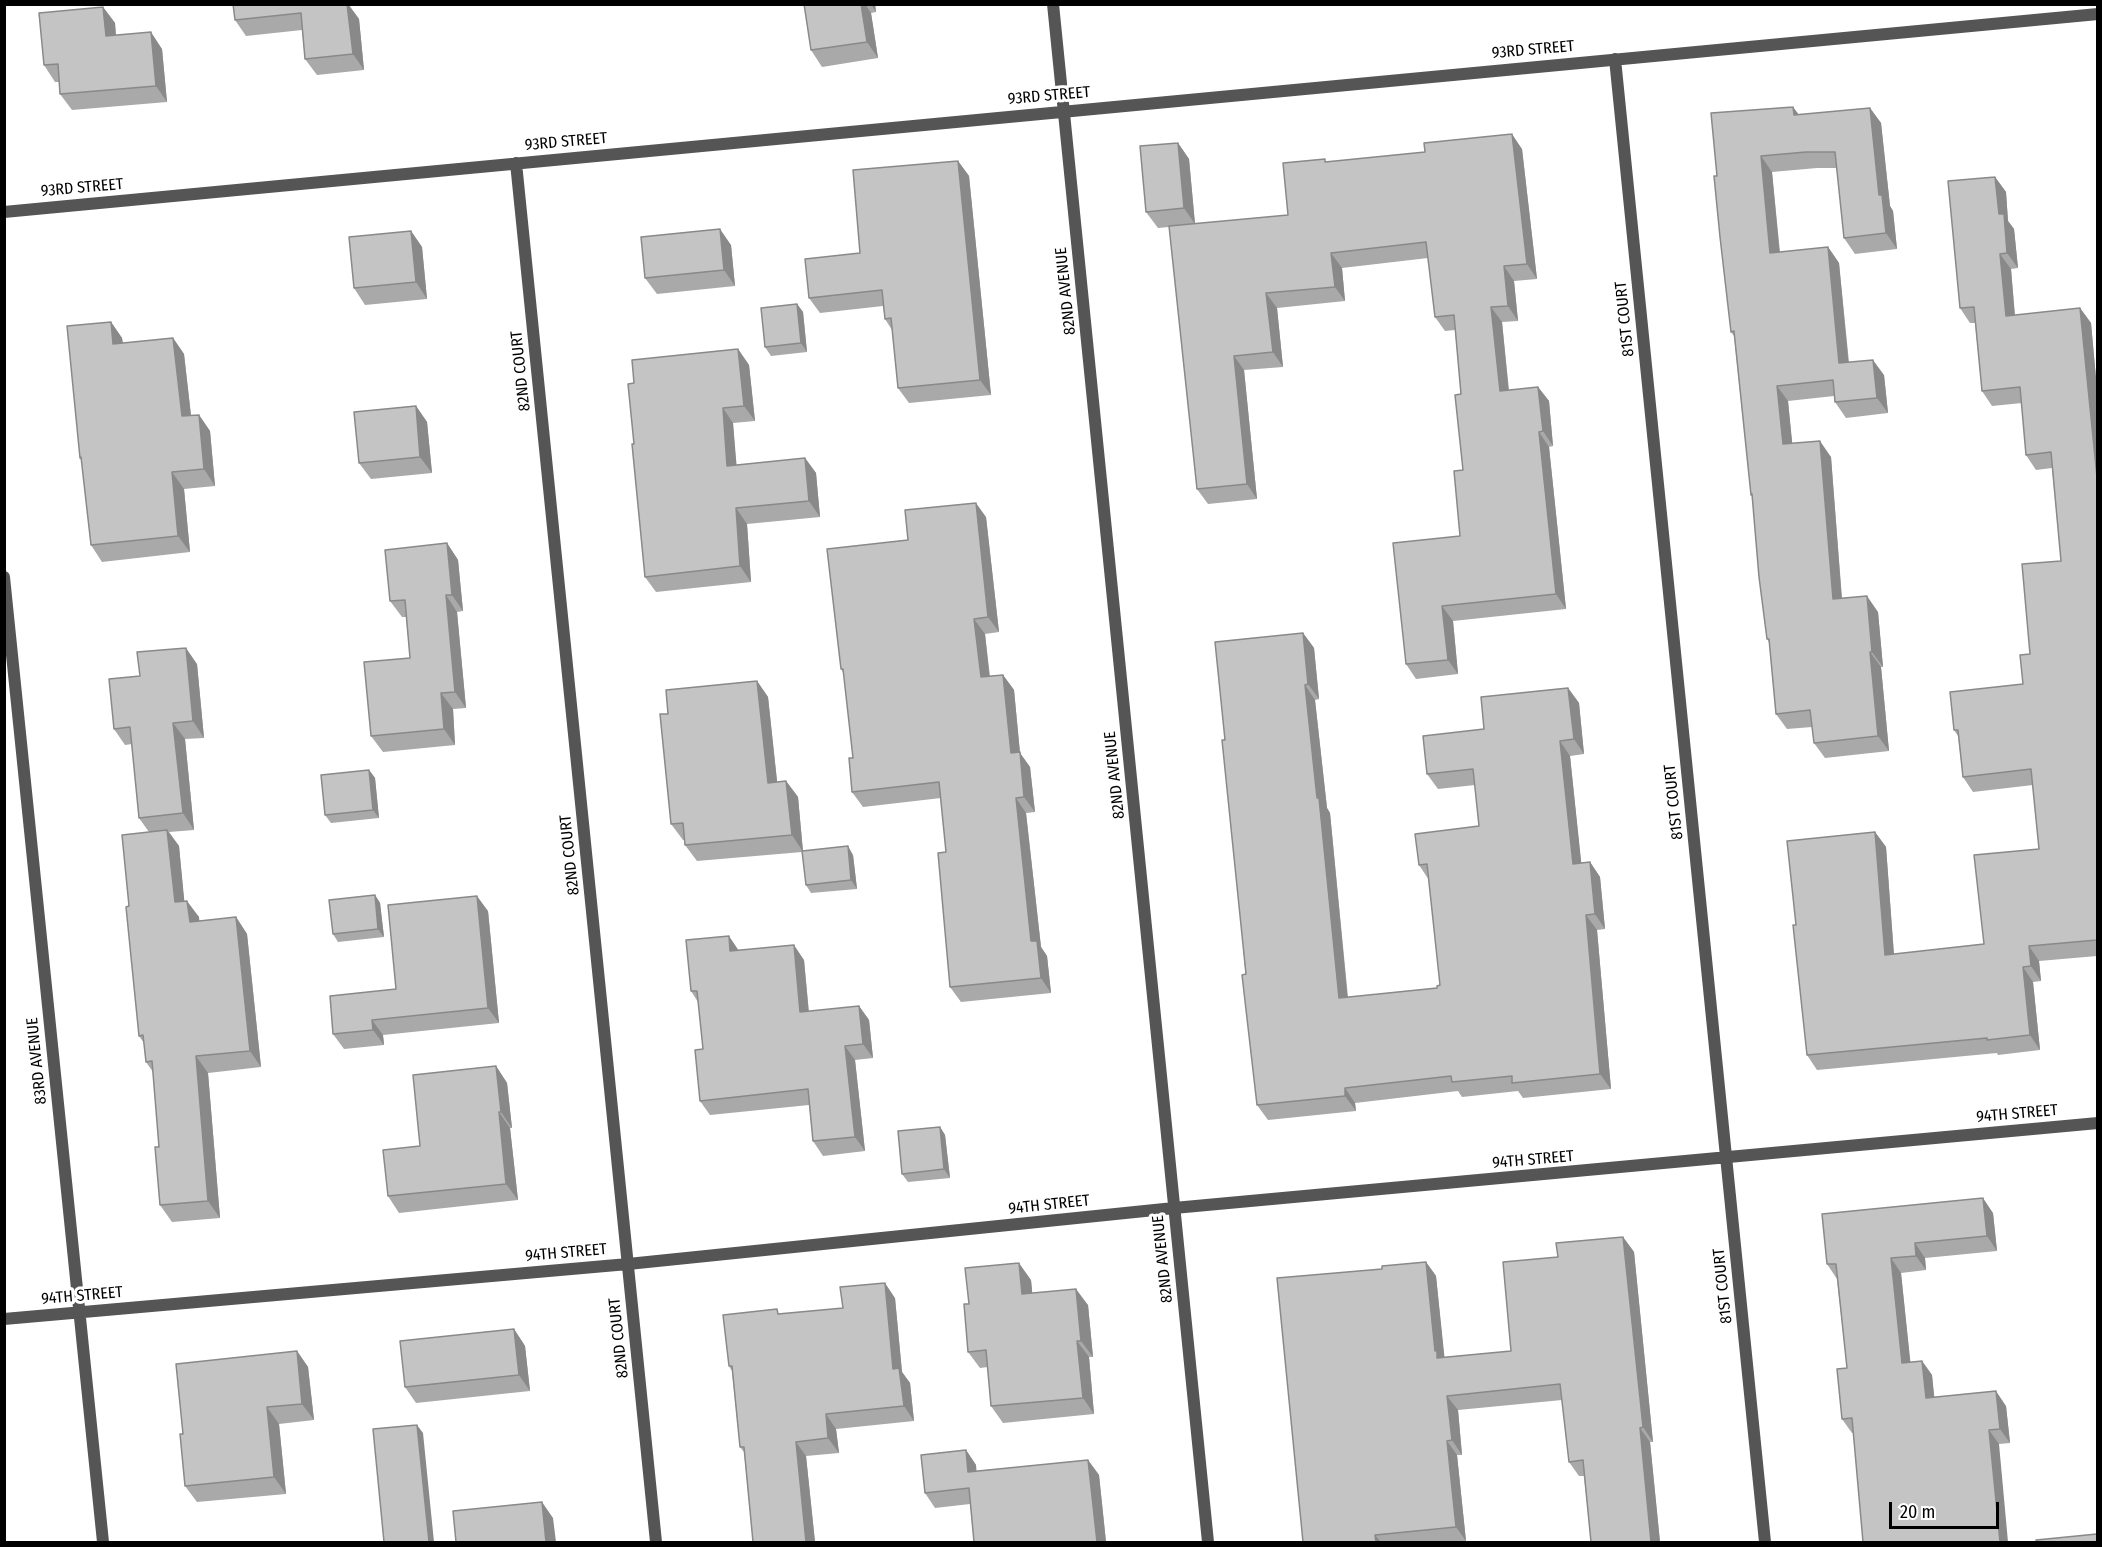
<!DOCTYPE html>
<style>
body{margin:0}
#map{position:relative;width:2102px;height:1547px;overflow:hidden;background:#fff;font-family:"Fira Sans Condensed",sans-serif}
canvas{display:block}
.frame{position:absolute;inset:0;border:6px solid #000;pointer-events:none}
.scale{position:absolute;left:1889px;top:1502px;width:110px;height:27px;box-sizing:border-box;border:3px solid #000;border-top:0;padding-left:8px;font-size:18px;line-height:21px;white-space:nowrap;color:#000;-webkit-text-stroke:4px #fff;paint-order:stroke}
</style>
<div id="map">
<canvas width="2102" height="1547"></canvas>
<div class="frame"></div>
<div class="scale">20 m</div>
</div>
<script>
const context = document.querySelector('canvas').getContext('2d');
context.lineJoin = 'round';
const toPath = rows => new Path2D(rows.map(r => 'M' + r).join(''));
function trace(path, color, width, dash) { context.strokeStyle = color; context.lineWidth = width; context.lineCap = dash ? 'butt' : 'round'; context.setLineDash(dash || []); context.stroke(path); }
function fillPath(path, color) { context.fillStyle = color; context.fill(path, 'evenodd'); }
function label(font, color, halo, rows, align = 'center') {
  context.font = font + ' "Fira Sans Condensed",sans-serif'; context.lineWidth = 6; context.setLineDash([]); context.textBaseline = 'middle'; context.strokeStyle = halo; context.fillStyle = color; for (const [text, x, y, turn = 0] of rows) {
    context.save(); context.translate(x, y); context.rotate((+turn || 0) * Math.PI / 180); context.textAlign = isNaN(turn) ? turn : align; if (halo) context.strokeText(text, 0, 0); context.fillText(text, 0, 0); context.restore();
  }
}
const street = toPath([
 [1053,4,1208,1542],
 [1615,59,1765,1542],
 [516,163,656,1542],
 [4,212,2098,14],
 [4,577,103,1542],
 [4,1319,628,1264,1174,1208,2098,1123]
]);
const wall = toPath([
 [233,4,348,4,359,19,364,70,317,75,305,59,302,30,246,36,235,20],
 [804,4,875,4,876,12,871,13,878,58,822,67,811,50],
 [103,7,115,23,116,35,162,49,167,102,72,110,60,94,59,82,55,82,44,65],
 [1793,107,1799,115,1870,108,1881,123,1890,206,1893,211,1897,249,1855,254,1844,238,1837,168,1817,168,1772,172,1780,252,1828,247,1839,263,1849,362,1884,375,1888,413,1846,418,1835,402,1834,396,1788,401,1792,444,1831,457,1842,598,1878,612,1883,667,1881,667,1889,751,1825,758,1814,743,1812,727,1787,729,1776,714,1769,642,1767,639,1753,497,1751,495,1734,336,1731,332,1717,176],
 [1178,143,1189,159,1195,224,1288,215,1326,162,1522,149,1537,279,1514,281,1518,321,1502,322,1509,390,1538,387,1549,401,1553,446,1549,447,1566,609,1453,621,1458,674,1416,679,1406,664,1460,536,1463,470,1461,394,1455,330,1445,331,1435,317,1428,258,1342,268,1345,301,1277,308,1283,367,1244,370,1257,499,1208,504,1197,489,1169,227,1158,228,1146,212],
 [958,161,969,176,991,395,909,403,898,388,892,330,885,319,883,306,820,313,809,298,860,253],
 [1995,177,2006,192,2008,221,2014,229,2018,268,2011,269,2015,315,2080,308,2091,323,2097,389,2097,956,2039,961,2041,981,2033,982,2040,1050,1998,1055,1997,1053,1817,1070,1807,1055,1796,925,1875,832,1886,847,1894,954,1984,944,2039,849,2033,785,1973,792,1963,777,1958,736,1954,730,2023,684,2030,654,2061,561,2052,468,2036,470,2026,455,2022,403,1992,406,1982,391,1975,323,1970,323,1960,308],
 [411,231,422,247,427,299,365,305,354,288],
 [731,245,735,286,657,294,645,278],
 [797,304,803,312,807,352,771,356,765,347],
 [111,322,122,338,123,343,173,338,184,354,191,416,199,415,210,431,215,486,184,489,190,552,102,562,91,545,82,461,80,458],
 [738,349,749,365,755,421,733,423,736,465,805,458,816,473,820,517,747,524,751,582,656,592,645,577,634,444,634,383],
 [416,406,427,422,432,473,371,479,359,463],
 [986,517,999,632,985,634,990,676,1003,675,1014,690,1020,753,1030,767,1035,812,1026,813,1041,947,1047,956,1051,993,961,1002,950,987,946,852,941,798,863,807,852,792,853,758,844,674,841,669,908,540],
 [447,543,458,560,463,611,457,612,466,708,453,709,455,745,383,752,371,736,410,658,406,617,402,617,390,601],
 [1303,633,1314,648,1319,699,1315,700,1327,808,1330,813,1348,997,1437,988,1440,985,1429,880,1419,865,1479,826,1475,785,1438,789,1427,774,1484,729,1568,688,1579,703,1584,754,1570,756,1581,863,1590,862,1600,877,1605,929,1597,930,1611,1089,1523,1098,1518,1091,1462,1097,1458,1091,1355,1103,1356,1111,1268,1120,1257,1105,1225,740],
 [197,664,204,738,185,739,194,830,169,832,179,846,184,901,199,917,199,921,236,917,247,934,261,1067,208,1073,220,1218,172,1222,160,1205,159,1147,153,1072,146,1062,144,1043,139,1036,129,906,149,832,139,818,132,744,125,745,114,729,140,676],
 [757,681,768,697,777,782,786,781,798,797,803,851,853,855,857,889,811,893,806,885,802,852,697,861,685,845,685,840,683,840,671,824,668,714],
 [369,770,375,778,379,818,331,823,325,815],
 [375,895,380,903,384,937,338,942,333,934],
 [488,911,499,1023,383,1035,384,1045,344,1049,333,1034,396,989],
 [738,950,804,960,809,1012,859,1006,869,1020,873,1058,855,1060,865,1151,823,1156,813,1141,809,1105,710,1115,700,1101,703,1049,698,1002,691,991],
 [496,1066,507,1083,512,1128,510,1128,518,1200,399,1213,388,1196],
 [940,1127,945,1135,950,1178,908,1182,902,1174],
 [1993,1213,1997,1251,1925,1258,1926,1270,1901,1273,1910,1362,1922,1361,1932,1375,1934,1398,2006,1406,2010,1443,1999,1444,1852,1433,1842,1419,1847,1368,1837,1279,1827,1264],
 [1623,1237,1634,1252,1653,1442,1650,1442,1660,1542,1591,1542,1584,1476,1579,1476,1569,1462,1562,1400,1458,1410,1462,1455,1457,1455,1466,1541,1455,1542,1303,1542,1426,1262,1436,1276,1444,1357,1511,1351,1558,1257],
 [1031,1280,1032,1293,1088,1305,1093,1357,1089,1357,1094,1414,1003,1423,991,1406,988,1367,980,1368,968,1352,969,1304],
 [895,1298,902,1372,910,1383,914,1421,836,1429,839,1453,806,1456,815,1542,753,1542,744,1452,740,1447,732,1371,729,1366,781,1314,843,1308],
 [514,1329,525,1346,530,1391,416,1403,405,1387],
 [297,1351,308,1367,314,1420,279,1424,286,1494,197,1502,185,1486,183,1434],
 [966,1450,976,1465,976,1471,1088,1460,1099,1475,1106,1542,974,1542,970,1504,935,1508,925,1493]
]);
const shadedWall = toPath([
 [338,4,348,4,359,19,364,70,353,54],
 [861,4,865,4,871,13,878,58,867,42],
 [871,4,875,4,876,12],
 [103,7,115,23,117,53,106,36],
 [151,32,162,49,167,102,156,86],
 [1793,107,1804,122,1794,115],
 [1870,108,1881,123,1890,206,1893,211,1897,249,1886,233,1879,195],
 [1512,134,1522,149,1537,279,1527,264],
 [1178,143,1189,159,1195,224,1184,208],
 [1761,156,1772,172,1781,268,1770,253],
 [958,161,969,176,991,395,980,380],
 [1995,177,2006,192,2008,221,2014,229,2018,268,2007,253,1999,214],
 [720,229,731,245,735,286,724,270],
 [411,231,422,247,427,299,416,282],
 [1828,247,1839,263,1850,379,1839,363],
 [1331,253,1342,268,1345,301,1335,287],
 [2000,254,2011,269,2016,331,2006,316],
 [1504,266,1514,281,1518,321,1508,306],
 [1266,293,1277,308,1283,367,1273,352],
 [797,304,803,312,807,352,801,343],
 [1491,307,1502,322,1510,405,1500,391],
 [2080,308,2091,323,2097,389,2097,477],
 [111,322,122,338,125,360,113,344],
 [173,338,184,354,193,433,182,416],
 [738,349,749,365,755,421,744,406],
 [1234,356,1244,370,1257,499,1247,484],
 [1873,360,1884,375,1888,413,1877,398],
 [1777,386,1788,401,1794,460,1783,444],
 [1538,387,1549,401,1553,446,1543,431],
 [416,406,427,422,432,473,420,457],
 [723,408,733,423,738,482,727,466],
 [199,415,210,431,215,486,204,469],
 [1539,432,1549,447,1566,609,1556,594],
 [1820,441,1831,457,1843,615,1833,599],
 [805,458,816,473,820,517,809,501],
 [172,472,184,489,190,552,178,536],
 [976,503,986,517,999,632,988,617],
 [736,508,747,524,751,582,740,566],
 [447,543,458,560,463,611,452,595],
 [446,595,457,612,466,708,455,692],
 [1867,596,1878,612,1883,667,1872,652],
 [1442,606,1453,621,1458,674,1448,660],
 [974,619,985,634,991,692,981,677],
 [1303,633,1314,648,1319,699,1308,684],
 [186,648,197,664,204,738,193,721],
 [1870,652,1881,667,1889,751,1878,736],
 [1003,675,1014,690,1020,753,1030,767,1035,812,1024,797,1011,753],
 [757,681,768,697,779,799,768,783],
 [1305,685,1315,700,1327,808,1330,813,1349,1013,1339,998],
 [1568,688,1579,703,1584,754,1574,739],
 [441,693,453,709,455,745,444,729],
 [173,723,185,739,194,830,183,813],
 [1560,741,1570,756,1583,879,1573,864],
 [369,770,375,778,379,818,373,810],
 [786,781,798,797,803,852,792,835],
 [1016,798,1026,813,1041,947,1047,956,1051,993,1041,978,1031,941],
 [167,830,179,846,186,918,175,902],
 [1875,832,1886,847,1895,970,1885,955],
 [848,846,853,855,857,889,851,880],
 [1590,862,1600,877,1605,929,1595,914],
 [375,895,380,903,384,937,378,929],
 [477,896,488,911,499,1023,488,1008],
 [187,901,199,917,201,939,190,922],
 [1586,915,1597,930,1611,1089,1600,1074],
 [236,917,247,934,261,1067,250,1051],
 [729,936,739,951,730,951],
 [794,945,804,960,810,1027,800,1012],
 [2029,946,2039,961,2041,981,2031,966],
 [2023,967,2033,982,2040,1050,2030,1035],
 [859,1006,869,1020,873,1058,863,1044],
 [372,1020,383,1035,384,1045,373,1030],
 [845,1046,855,1060,865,1151,855,1137],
 [196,1056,208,1073,220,1218,208,1201],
 [496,1066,507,1083,512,1128,501,1112],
 [1345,1088,1355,1103,1356,1111,1345,1096],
 [499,1112,510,1128,518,1200,506,1184],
 [940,1127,945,1135,950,1178,944,1169],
 [1983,1198,1993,1213,1997,1251,1987,1236],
 [1623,1237,1634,1252,1653,1442,1643,1427],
 [1915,1243,1925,1258,1926,1270,1916,1256],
 [1891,1258,1901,1273,1912,1377,1902,1363],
 [1426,1262,1436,1276,1445,1362,1437,1358,1435,1351],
 [1019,1263,1031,1280,1034,1310,1022,1294],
 [885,1283,895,1298,902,1372,910,1383,914,1421,904,1406,893,1369],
 [1076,1289,1088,1305,1093,1357,1081,1341],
 [514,1329,525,1346,530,1391,519,1375],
 [1077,1341,1089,1357,1094,1414,1083,1398],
 [297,1351,308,1367,314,1420,302,1404],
 [1922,1361,1932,1375,1936,1413,1926,1398],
 [1996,1391,2006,1406,2010,1443,2000,1429],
 [1447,1396,1458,1410,1462,1455,1452,1440],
 [267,1407,279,1424,286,1494,274,1477],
 [826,1414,836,1429,839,1453,828,1438],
 [417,1425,423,1433,434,1542,429,1542],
 [1640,1428,1650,1442,1660,1542,1651,1542],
 [1989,1430,1999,1444,2008,1542,2000,1542],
 [1447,1441,1457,1455,1466,1541,1456,1527],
 [796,1442,806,1456,815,1542,806,1542],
 [966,1450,976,1465,978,1487,968,1472],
 [1088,1460,1099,1475,1106,1542,1097,1542],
 [542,1502,553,1518,556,1542,546,1542],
 [1375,1535,1381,1542,1376,1542]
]);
const building = toPath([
 [233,4,347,4,353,54,305,59,301,13,235,20,233,4],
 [804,4,861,4,867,42,811,50,804,4],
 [103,7,106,36,151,32,156,86,60,94,58,64,44,65,39,13,103,7],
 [1793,107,1794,115,1870,108,1879,195,1882,195,1886,233,1844,238,1835,152,1806,152,1761,156,1770,253,1828,247,1839,363,1873,360,1877,398,1835,402,1833,380,1777,386,1783,444,1820,441,1833,599,1867,596,1872,652,1870,652,1878,736,1814,743,1810,710,1776,714,1769,639,1767,639,1759,577,1752,494,1751,495,1734,331,1731,332,1720,237,1714,176,1717,176,1711,113,1793,107],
 [1512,134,1527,264,1504,266,1508,306,1491,307,1500,391,1538,387,1543,431,1539,432,1556,594,1442,606,1448,660,1406,664,1393,543,1460,536,1454,471,1463,470,1455,395,1461,394,1454,315,1435,317,1426,242,1331,253,1335,287,1266,293,1273,352,1234,356,1247,484,1197,489,1169,226,1288,215,1283,163,1325,159,1325,162,1425,152,1424,143,1512,134],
 [1178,143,1184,208,1146,212,1140,146,1178,143],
 [958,161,980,380,898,388,891,318,885,319,882,290,809,298,805,259,860,253,853,170,958,161],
 [1995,177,1999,214,2004,214,2007,253,2000,254,2006,316,2080,308,2097,477,2097,940,2029,946,2031,966,2023,967,2030,1035,1987,1040,1987,1038,1807,1055,1793,925,1796,925,1787,841,1875,832,1885,955,1984,944,1974,855,2039,849,2031,769,1963,777,1958,730,1954,730,1950,692,2023,684,2020,655,2030,654,2022,564,2061,561,2051,452,2026,455,2020,387,1982,391,1974,307,1960,308,1948,181,1995,177],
 [720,229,724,270,645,278,641,237,720,229],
 [411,231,416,282,354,288,349,237,411,231],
 [797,304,801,343,765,347,761,308,797,304],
 [111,322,113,344,173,338,182,416,199,415,204,469,172,472,178,536,91,545,81,457,80,458,67,326,111,322],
 [738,349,744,406,723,408,727,466,805,458,809,501,736,508,740,566,645,577,632,444,634,444,628,384,634,383,632,360,738,349],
 [416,406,420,457,359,463,354,412,416,406],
 [976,503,988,617,974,619,981,677,1003,675,1011,753,1020,752,1024,797,1016,798,1031,941,1037,941,1041,978,950,987,938,853,946,852,939,782,852,792,849,758,853,758,843,669,841,669,827,549,908,540,905,510,976,503],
 [447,543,452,595,446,595,455,692,441,693,444,729,371,736,364,662,410,658,405,600,390,601,385,550,447,543],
 [1303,633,1308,684,1305,685,1317,798,1319,798,1339,998,1437,988,1437,986,1440,985,1427,864,1419,865,1415,834,1479,826,1473,769,1427,774,1423,736,1484,729,1481,697,1568,688,1574,739,1560,741,1573,864,1590,862,1595,914,1586,915,1600,1074,1512,1083,1512,1076,1452,1082,1451,1076,1345,1088,1345,1096,1257,1105,1242,975,1246,974,1222,740,1225,740,1215,642,1303,633],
 [186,648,193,721,173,723,183,813,139,818,130,727,114,729,109,679,140,676,137,652,186,648],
 [757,681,768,783,786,781,792,835,685,845,683,823,671,824,660,714,668,714,666,690,757,681],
 [369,770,373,810,325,815,321,775,369,770],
 [167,830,175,902,187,901,190,922,236,917,250,1051,196,1056,208,1201,160,1205,155,1147,159,1147,152,1061,146,1062,143,1035,139,1036,126,907,129,906,122,835,167,830],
 [848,846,851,880,806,885,802,851,848,846],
 [375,895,378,929,333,934,329,900,375,895],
 [477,896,488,1008,372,1020,373,1030,333,1034,330,996,396,989,388,905,477,896],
 [729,936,730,951,794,945,800,1012,859,1006,863,1044,845,1046,855,1137,813,1141,808,1089,700,1101,695,1050,703,1049,697,991,691,991,686,940,729,936],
 [496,1066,501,1112,499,1112,506,1184,388,1196,383,1150,420,1146,413,1075,496,1066],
 [940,1127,944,1169,902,1174,898,1131,940,1127],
 [1983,1198,1987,1236,1915,1243,1916,1256,1891,1258,1902,1363,1922,1361,1926,1398,1996,1391,2000,1429,1989,1430,2000,1542,1863,1542,1852,1418,1842,1419,1837,1369,1847,1368,1836,1264,1827,1264,1822,1214,1983,1198],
 [1623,1237,1643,1427,1640,1428,1651,1542,1591,1542,1583,1460,1569,1462,1560,1384,1447,1396,1452,1440,1447,1441,1456,1527,1375,1535,1376,1542,1303,1542,1277,1278,1382,1269,1382,1266,1426,1262,1435,1351,1437,1350,1437,1358,1511,1351,1503,1262,1558,1257,1556,1243,1623,1237],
 [1019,1263,1022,1294,1076,1289,1081,1341,1077,1341,1083,1398,991,1406,986,1350,968,1352,964,1304,969,1304,965,1268,1019,1263],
 [885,1283,893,1369,899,1368,904,1406,826,1414,828,1438,796,1442,806,1542,753,1542,744,1447,740,1447,732,1366,729,1366,723,1315,777,1309,778,1314,843,1308,840,1287,885,1283],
 [514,1329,519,1375,405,1387,400,1341,514,1329],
 [297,1351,302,1404,267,1407,274,1477,185,1486,180,1434,183,1434,176,1364,297,1351],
 [417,1425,429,1542,384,1542,373,1429,417,1425],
 [966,1450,968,1472,1088,1460,1097,1542,974,1542,969,1488,925,1493,921,1455,966,1450],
 [542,1502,546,1542,456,1542,453,1511,542,1502],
 [2097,1534,2097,1542,2037,1542,2036,1540,2097,1534]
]);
const streetNames = [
 ["93RD STREET",1533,50,-5],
 ["93RD STREET",1049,96,-5],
 ["93RD STREET",566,142,-5],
 ["93RD STREET",82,188,-5],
 ["82ND AVENUE",1066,291,-96],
 ["81ST COURT",1625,319,-96],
 ["82ND COURT",521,371,-96],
 ["82ND AVENUE",1115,775,-96],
 ["81ST COURT",1674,802,-96],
 ["82ND COURT",570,855,-96],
 ["83RD AVENUE",37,1061,-96],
 ["94TH STREET",2017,1114,-5],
 ["94TH STREET",1533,1160,-5],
 ["94TH STREET",1049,1205,-6],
 ["94TH STREET",566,1253,-5],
 ["82ND AVENUE",1163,1259,-96],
 ["81ST COURT",1723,1286,-96],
 ["94TH STREET",82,1296,-5],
 ["82ND COURT",619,1338,-96]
];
trace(street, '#555', 12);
fillPath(wall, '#a9a9a9');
fillPath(shadedWall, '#898989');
fillPath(building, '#c4c4c4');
trace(building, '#898989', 1.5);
label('16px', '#000', '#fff', streetNames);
</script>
